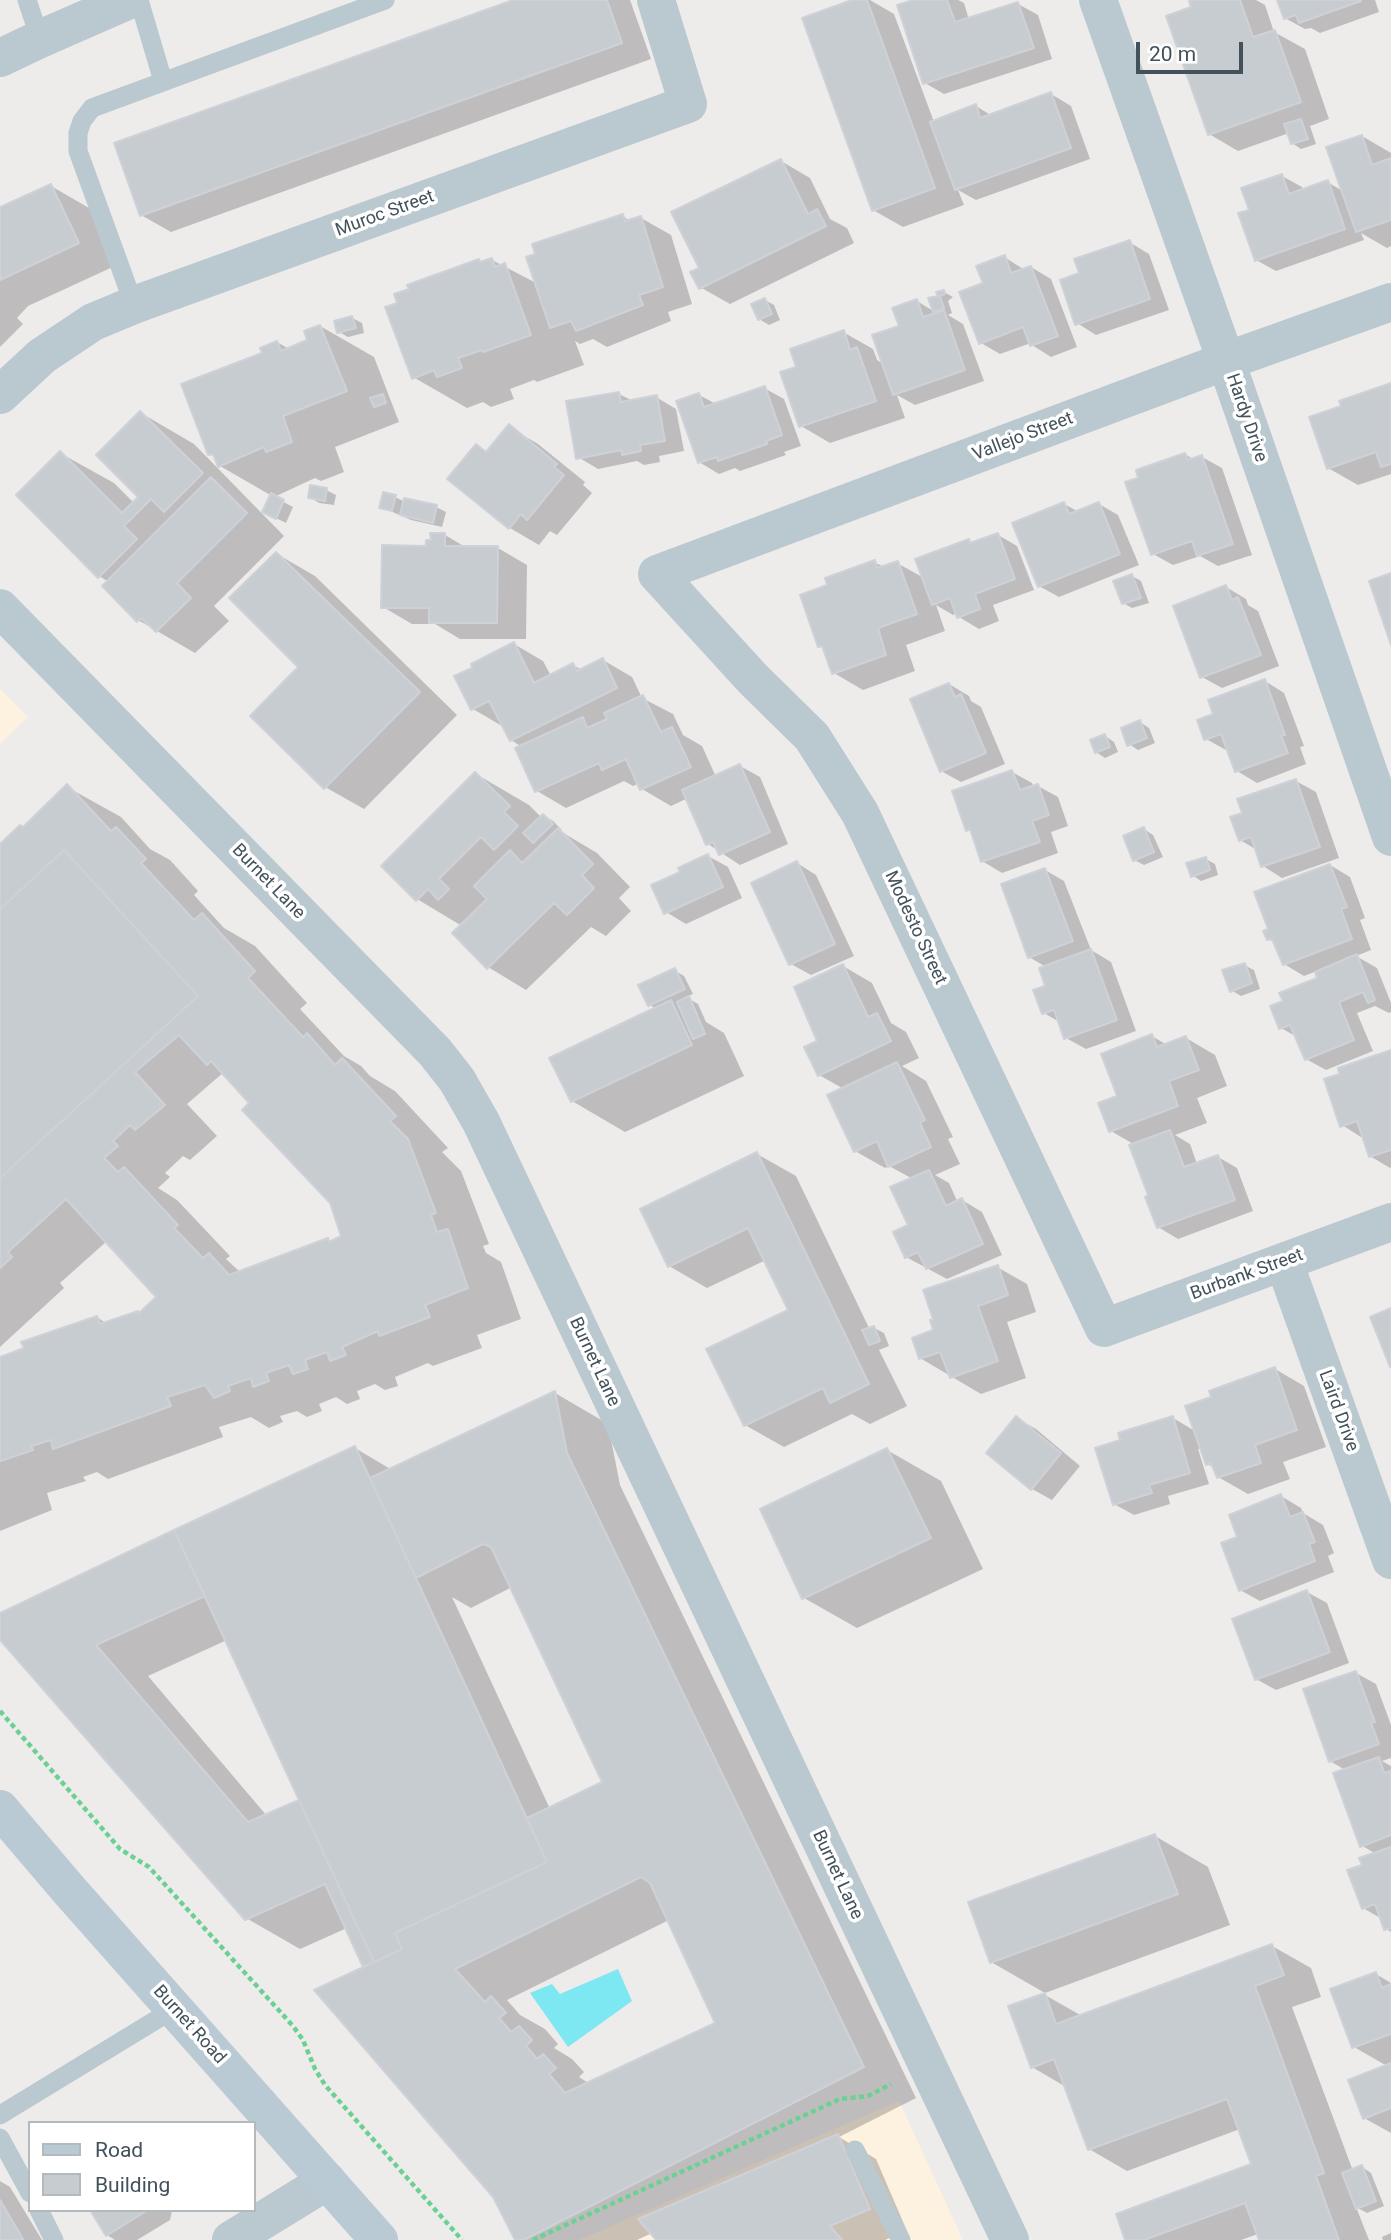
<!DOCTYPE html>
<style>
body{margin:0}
#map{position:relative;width:1391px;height:2240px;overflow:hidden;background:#eeebeb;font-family:Roboto,sans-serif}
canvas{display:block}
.legend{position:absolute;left:28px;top:2121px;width:228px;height:91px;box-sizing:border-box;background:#fff;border:2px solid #b3b9bd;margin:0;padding:9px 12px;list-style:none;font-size:21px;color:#42515a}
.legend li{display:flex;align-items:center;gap:14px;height:35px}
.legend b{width:35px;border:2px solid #b3b9bd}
.scale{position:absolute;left:1136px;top:42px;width:107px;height:32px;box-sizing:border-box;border:4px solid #42515a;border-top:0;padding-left:9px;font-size:21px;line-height:24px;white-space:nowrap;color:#42515a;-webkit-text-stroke:5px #fff;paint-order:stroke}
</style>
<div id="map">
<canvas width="1391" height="2240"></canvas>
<ul class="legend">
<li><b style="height:9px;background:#bacad4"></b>Road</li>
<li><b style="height:19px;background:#c7ccd1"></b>Building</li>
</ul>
<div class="scale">20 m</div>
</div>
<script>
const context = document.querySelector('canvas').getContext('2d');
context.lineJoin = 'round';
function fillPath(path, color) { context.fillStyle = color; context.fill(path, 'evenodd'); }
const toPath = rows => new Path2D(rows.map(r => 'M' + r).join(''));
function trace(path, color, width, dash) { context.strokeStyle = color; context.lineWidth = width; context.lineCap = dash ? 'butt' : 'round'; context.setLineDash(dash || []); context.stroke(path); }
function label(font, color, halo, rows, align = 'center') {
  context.font = font + ' Roboto,sans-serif'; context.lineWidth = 7; context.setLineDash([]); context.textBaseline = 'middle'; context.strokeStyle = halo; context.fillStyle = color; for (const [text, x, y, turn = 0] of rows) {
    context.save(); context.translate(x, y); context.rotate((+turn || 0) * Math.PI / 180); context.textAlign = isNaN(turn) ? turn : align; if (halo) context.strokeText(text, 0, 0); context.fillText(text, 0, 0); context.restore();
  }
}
const commercial = toPath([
 [0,689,28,717,0,744],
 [899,2101,963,2240,579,2240]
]);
const water = toPath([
 [618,1969,632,2001,568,2047,530,1993,552,1984,560,1994]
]);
const shadow = toPath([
 [518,0,630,0,651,59,171,232,141,215],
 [857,0,870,0,894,14,934,122,976,106,992,116,1051,94,1071,106,1090,159,976,200,958,190,964,205,903,227,873,210],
 [919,0,958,0,964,3,969,20,1018,4,1038,15,1052,59,944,94,925,83],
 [1199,0,1256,0,1265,5,1274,32,1305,49,1329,119,1310,126,1316,144,1301,149,1292,143,1289,133,1238,151,1209,134,1194,8],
 [1279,0,1375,0,1379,12,1320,33,1311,28,1305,29,1285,18],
 [1362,136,1391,153,1391,246,1387,248,1361,233,1364,240,1276,271,1256,260,1251,211,1282,176,1302,187,1303,191,1327,182,1343,191],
 [781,161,810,178,830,219,847,228,854,243,730,304,700,287,701,269],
 [51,186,89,208,117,265,28,306,17,318,23,324,0,347,0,209],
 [622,216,631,221,641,218,671,235,692,304,668,312,671,321,607,347,593,339,580,344,575,341,584,365,537,382,534,380,510,389,514,399,491,407,483,402,467,408,413,377,478,261,482,263,492,260,536,283],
 [1129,242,1149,254,1169,310,1096,335,1077,323],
 [1004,257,1025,270,1031,267,1051,279,1077,347,1051,357,1032,345,1031,343,1000,354,981,343,985,284],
 [944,292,953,297,948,301,952,313,948,315,963,324,984,381,915,405,897,395,905,418,830,443,801,426,798,368,843,332,873,349,877,360,885,365,901,327,917,301,935,312,931,299,940,297,939,294],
 [765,300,774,305,780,320,769,325,759,319],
 [352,318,362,323,364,333,348,337,339,332],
 [320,326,374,357,399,422,335,447,344,472,321,481,315,478,274,497,293,507,286,523,274,517,272,496,220,466,216,458,210,454,264,354,277,342,289,349,309,341],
 [1391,385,1391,474,1358,485,1328,468,1343,407],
 [764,388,784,399,801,446,784,452,786,455,740,471,735,468,719,474,699,462,699,395,716,404],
 [619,394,633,401,656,397,676,409,684,451,659,456,660,462,644,465,637,461,598,469,578,457],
 [141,413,194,444,284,536,214,606,229,621,195,653,138,620,109,582,99,576,60,453,114,483,134,503,140,497],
 [509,427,538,444,585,482,583,485,592,493,557,535,550,531,539,545,510,528,476,446,488,453],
 [1185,454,1194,460,1202,457,1222,468,1252,555,1218,566,1200,556,1173,565,1153,554,1141,479],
 [326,490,336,495,334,505,319,503,310,497],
 [395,497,405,502,436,507,446,512,442,527,411,520,381,507],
 [1064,504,1079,512,1099,504,1118,515,1139,565,1059,597,1039,586],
 [445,535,467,548,498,548,527,565,526,639,460,639,435,624,412,624,383,607,427,548],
 [998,535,1017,546,1034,590,993,605,999,621,979,629,959,617,957,613,953,615,936,605,945,631,906,645,915,671,863,690,834,673,825,649,820,646,829,587,874,562,884,567,897,563,924,578,969,541,974,543],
 [277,554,315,576,457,715,364,809,325,787],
 [1132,576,1141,581,1149,603,1132,608,1123,603],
 [1226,587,1246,599,1248,605,1258,611,1279,666,1222,688,1202,677],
 [514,644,543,661,551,676,573,665,582,670,603,660,632,677,642,698,673,714,683,735,702,746,716,777,740,766,760,777,788,844,740,865,708,844,688,798,671,806,642,789,639,783,633,786,624,781,566,808,537,791,522,747,511,740,502,726,473,709],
 [1265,681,1284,693,1304,746,1300,747,1306,764,1257,783,1237,771,1229,749,1226,750,1206,739,1215,716],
 [949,684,969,696,971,701,981,707,1005,764,961,782,941,771],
 [1140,722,1149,728,1155,743,1138,750,1129,744],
 [1105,736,1114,742,1118,752,1105,758,1096,752],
 [1012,772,1032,783,1033,787,1038,786,1058,797,1068,826,1051,832,1058,853,1002,873,982,861,972,832,967,829],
 [476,774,529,805,542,818,544,816,553,821,562,830,560,831,597,853,630,887,619,898,631,911,606,936,591,927,526,990,488,967,462,926,417,899],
 [1296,781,1316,792,1339,858,1282,878,1263,866,1257,850,1240,840,1244,814],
 [67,787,121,817,150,849,170,860,198,891,194,895,224,928,255,946,307,1003,300,1009,344,1056,361,1066,370,1076,395,1091,448,1148,442,1152,461,1171,489,1244,483,1246,486,1253,501,1262,521,1319,477,1335,482,1348,433,1366,428,1363,395,1377,398,1386,385,1390,375,1384,357,1391,360,1399,347,1404,336,1397,319,1404,322,1411,307,1417,297,1411,280,1416,283,1422,269,1428,251,1417,219,1427,223,1437,108,1479,97,1472,83,1477,86,1481,47,1493,52,1510,0,1531,0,1359,97,1317,107,1324,137,1312,140,1314,159,1297,107,1241,60,1283,64,1288,0,1347,0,847,23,829],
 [224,1072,332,1202,343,1237,332,1242,328,1240,240,1272,226,1259,230,1256,177,1200,158,1188,170,1177,165,1173,183,1156,190,1160,217,1136,187,1104],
 [1144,829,1153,835,1163,857,1144,865,1134,860],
 [708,856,728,867,742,898,686,924,666,912,682,873],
 [1206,859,1215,864,1218,875,1201,881,1192,875],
 [797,863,816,875,854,956,811,975,791,964],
 [1330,865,1350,877,1365,918,1360,920,1371,950,1356,956,1377,968,1391,1003,1391,1012,1389,1013,1375,1006,1357,1013,1373,1051,1326,1070,1306,1059,1297,1037,1281,1028,1285,1002,1319,979,1317,971,1304,976,1284,964,1276,944,1269,939],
 [1045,870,1064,881,1091,950,1111,962,1136,1031,1086,1049,1066,1038,1061,1023,1044,1013,1048,987,1046,967,1029,957],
 [1244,965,1254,970,1260,989,1241,996,1231,990],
 [843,966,872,983,891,1023,906,1032,919,1058,902,1066,926,1081,953,1137,948,1139,960,1164,935,1175,949,1183,958,1203,962,1200,982,1212,1002,1255,947,1279,906,1257,913,1179,889,1166,885,1168,855,1151,844,1089,819,1075,819,1042],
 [674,970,684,976,693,994,686,997,698,1004,706,1022,724,1033,744,1076,625,1132,572,1101,657,1009,650,1005],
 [1152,1036,1167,1045,1186,1038,1215,1055,1227,1086,1197,1098,1207,1123,1175,1135,1190,1144,1197,1164,1218,1157,1237,1168,1253,1211,1178,1239,1158,1227,1135,1145,1111,1131,1119,1097],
 [1391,1052,1391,1167,1390,1168,1370,1156,1363,1136,1361,1137,1342,1125],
 [757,1154,796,1176,870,1330,874,1328,884,1333,889,1346,879,1350,907,1406,870,1424,852,1414,784,1447,745,1425,790,1311,766,1260,707,1288,669,1266],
 [997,1267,1027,1284,1036,1312,1007,1322,1026,1378,981,1394,920,1358,936,1331],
 [1275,1369,1304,1386,1326,1447,1283,1462,1290,1479,1248,1494,1218,1477,1215,1468,1207,1464,1201,1448,1198,1449,1209,1484,1168,1496,1170,1504,1134,1515,1114,1504,1122,1441,1173,1418,1195,1431,1213,1398],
 [555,1393,608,1424,620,1485,916,2098,839,2137,876,2159,907,2231,885,2240,658,2240,652,2233,637,2240,517,2240,494,2196,365,1968,347,1928,300,1949,246,1918,0,1637,0,1615,355,1448,392,1470],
 [512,1587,605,1783,550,1809,452,1597,471,1608],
 [227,1640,303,1805,298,1802,267,1816,148,1676],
 [669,1920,717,2024,590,2084,579,2077,584,2072,572,2059,554,2048,558,2044,545,2029,520,2015,507,2000],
 [1016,1418,1036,1429,1080,1466,1052,1500,1032,1489,988,1452],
 [887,1450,941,1481,983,1569,857,1628,804,1598],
 [1281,1496,1301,1508,1303,1513,1323,1525,1334,1553,1328,1556,1334,1572,1260,1601,1240,1590,1239,1538],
 [1307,1592,1327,1603,1349,1663,1276,1690,1256,1679],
 [1356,1673,1376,1684,1391,1725,1391,1758,1382,1761,1391,1766,1391,1932,1386,1929,1382,1919,1363,1908,1365,1866,1376,1854,1361,1845,1347,1771,1330,1761],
 [1155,1836,1208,1867,1230,1925,1045,1993,991,1962],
 [1272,1946,1311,1968,1321,1997,1292,2007,1353,2171,1362,2167,1371,2173,1384,2206,1367,2213,1356,2207,1369,2240,1261,2240,1258,2234,1241,2240,1127,2240,1254,2165,1240,2129,1127,2171,1089,2149,1066,2087,1032,2067,1045,1995,1082,2016],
 [1376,1974,1391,1983,1391,2133,1364,2118,1387,2066,1354,2047],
 [0,2181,10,2187,42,2240,0,2240],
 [92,2210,172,2210,170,2220,137,2240,115,2240,107,2235],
 [1391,2233,1391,2240,1383,2240,1382,2237]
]);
const building = toPath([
 [513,0,607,0,622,43,140,216,114,143,513,0],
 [852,0,867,0,935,188,872,211,802,18,852,0],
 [913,0,947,0,955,22,1018,2,1034,48,923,84,897,5,913,0],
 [1194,0,1240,0,1253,37,1275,30,1301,102,1208,135,1166,16,1191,7,1189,1,1194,0],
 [1277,0,1360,0,1361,1,1299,23,1296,15,1284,19,1277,0],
 [1051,92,1071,148,955,190,930,122,976,104,980,118,1051,92],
 [1301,119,1308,139,1291,144,1284,124,1301,119],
 [1362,135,1372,165,1391,158,1391,220,1356,232,1326,147,1362,135],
 [781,159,808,214,817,209,826,226,699,289,690,272,699,268,671,212,781,159],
 [1282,174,1289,194,1328,180,1345,229,1255,261,1238,213,1249,210,1241,188,1282,174],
 [51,184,79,243,0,280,0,207,51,184],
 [623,214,625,221,641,216,663,287,639,295,643,305,576,331,571,321,550,328,526,257,535,254,532,244,623,214],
 [1130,240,1150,299,1075,325,1060,280,1079,273,1074,259,1130,240],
 [1005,255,1011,273,1031,266,1058,336,1030,346,1023,327,979,344,959,292,983,283,976,266,1005,255],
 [492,258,495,267,505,263,531,335,483,352,482,350,458,358,462,368,437,377,434,370,412,379,385,307,397,303,394,294,409,289,407,285,479,259,480,262,492,258],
 [944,290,945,294,940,296,944,308,933,312,928,298,938,296,936,292,944,290],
 [765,298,772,314,758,320,751,304,765,298],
 [917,299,923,317,944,310,965,370,893,395,872,335,899,326,892,308,917,299],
 [352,316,356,328,337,333,334,321,352,316],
 [320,325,347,391,283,416,292,442,266,452,264,447,218,467,213,454,208,455,181,384,262,353,260,348,277,341,281,351,307,340,304,331,320,325],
 [844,330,850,350,857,347,876,401,799,427,780,372,796,367,790,349,844,330],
 [1391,383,1391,464,1381,467,1376,452,1327,469,1309,417,1341,406,1339,401,1391,383],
 [765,386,782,435,766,441,767,444,718,461,717,457,698,463,676,401,699,393,704,407,765,386],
 [619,392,621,402,657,395,665,441,640,445,641,451,622,455,622,450,576,459,566,401,619,392],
 [383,394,386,403,374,407,370,398,383,394],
 [140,411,203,473,164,512,151,499,124,526,137,539,98,578,16,495,60,451,122,513,138,497,96,455,140,411],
 [509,424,557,464,554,467,564,475,527,520,521,514,509,529,447,479,476,444,486,452,509,424],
 [1185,453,1188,460,1202,455,1233,544,1197,556,1192,541,1151,555,1125,482,1138,478,1136,470,1185,453],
 [211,477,247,513,177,583,191,598,156,632,141,618,137,622,102,586,211,477],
 [310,485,327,488,325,501,308,498,310,485],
 [383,492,396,495,392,511,379,508,383,492],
 [271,493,284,500,276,519,262,512,271,493],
 [404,498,437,505,433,523,400,515,404,498],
 [1064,502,1069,514,1099,502,1120,554,1038,587,1012,523,1064,502],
 [430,533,445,533,445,546,498,546,497,623,429,623,429,608,381,608,382,545,426,546,426,540,431,540,430,533],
 [998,533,1015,579,975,594,980,609,957,618,950,598,932,605,915,559,969,539,970,543,998,533],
 [276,552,420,692,324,789,250,716,298,667,229,598,276,552],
 [875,560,877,568,898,561,917,614,878,628,886,655,832,674,822,646,818,647,800,595,827,585,825,578,875,560],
 [1391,573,1391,645,1369,581,1391,573],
 [1132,574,1141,598,1122,604,1113,581,1132,574],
 [1226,585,1232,600,1238,597,1261,655,1200,678,1173,606,1226,585],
 [514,642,534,683,573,663,577,671,603,658,617,688,510,741,489,701,471,710,454,676,472,668,471,664,514,642],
 [1265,679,1285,735,1281,736,1288,753,1235,772,1221,734,1204,740,1197,720,1213,714,1208,700,1265,679],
 [949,683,955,697,961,694,986,753,940,772,910,699,949,683],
 [643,695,661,732,672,727,691,767,640,790,626,759,602,770,599,763,535,792,515,748,583,717,587,728,607,719,604,713,643,695],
 [1140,720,1147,738,1127,746,1121,728,1140,720],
 [1105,734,1110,747,1095,753,1090,740,1105,734],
 [740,764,770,832,719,855,713,842,706,845,682,790,740,764],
 [1012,770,1020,790,1038,784,1049,815,1032,821,1040,842,981,862,970,829,966,831,952,791,1012,770],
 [475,772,510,806,504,812,518,826,494,850,481,837,439,879,449,889,438,900,428,889,416,901,381,866,475,772],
 [1296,779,1320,847,1261,867,1251,837,1239,841,1230,817,1242,813,1237,799,1296,779],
 [67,784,111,831,116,827,146,859,141,863,194,920,202,913,255,971,248,978,303,1037,307,1033,335,1065,342,1058,396,1116,390,1121,408,1139,436,1213,431,1215,437,1232,448,1229,468,1288,425,1305,430,1317,379,1336,378,1331,342,1347,346,1355,330,1361,327,1352,305,1360,308,1369,293,1374,289,1365,266,1373,269,1381,253,1387,251,1378,228,1386,230,1391,214,1398,205,1385,167,1397,171,1406,53,1449,51,1440,31,1446,33,1450,0,1461,0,1357,24,1348,21,1342,97,1316,100,1324,138,1311,138,1314,156,1297,66,1199,8,1252,12,1257,0,1268,0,1178,198,996,64,850,0,909,0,844,20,825,23,827,67,784],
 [179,1035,207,1065,211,1061,249,1103,242,1110,330,1203,341,1236,329,1242,328,1238,229,1275,209,1253,203,1258,174,1228,178,1225,124,1167,118,1172,104,1158,118,1146,113,1141,130,1125,135,1130,165,1105,135,1072,179,1035],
 [543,814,553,824,533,843,523,833,543,814],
 [1144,827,1154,852,1133,861,1123,836,1144,827],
 [558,828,593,864,582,875,594,888,567,915,554,903,487,969,452,933,487,899,474,886,510,850,522,863,558,828],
 [64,850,198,996,0,1178,0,909,64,850],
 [708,854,723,887,664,914,651,885,680,872,678,868,708,854],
 [1206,857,1210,870,1191,877,1186,863,1206,857],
 [797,861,835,944,789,965,751,883,797,861],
 [1330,864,1347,907,1341,909,1352,939,1283,965,1272,939,1267,940,1263,931,1268,929,1254,892,1330,864],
 [1045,868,1073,941,1028,958,1001,884,1045,868],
 [1091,949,1117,1020,1064,1039,1054,1010,1042,1014,1033,990,1045,986,1039,968,1091,949],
 [1357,954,1375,1000,1368,1003,1363,992,1339,1002,1354,1040,1305,1060,1290,1025,1279,1029,1270,1006,1283,1001,1279,993,1317,978,1315,972,1357,954],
 [1245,963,1252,983,1230,992,1222,970,1245,963],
 [843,964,868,1017,877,1013,891,1041,818,1076,804,1047,817,1041,794,987,843,964],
 [675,968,685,989,648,1006,638,985,675,968],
 [689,996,705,1034,693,1039,677,1002,689,996],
 [671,1000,692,1045,571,1102,549,1058,671,1000],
 [1152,1034,1157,1047,1186,1036,1199,1070,1169,1081,1178,1106,1109,1132,1098,1103,1117,1096,1101,1054,1152,1034],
 [1391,1050,1391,1150,1369,1157,1357,1121,1340,1127,1324,1079,1339,1074,1338,1068,1391,1050],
 [897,1062,925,1120,920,1123,931,1147,888,1167,877,1141,854,1152,827,1095,897,1062],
 [1170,1130,1184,1167,1218,1155,1235,1200,1157,1228,1145,1197,1148,1195,1129,1145,1170,1130],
 [757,1152,869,1384,830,1403,823,1388,744,1426,706,1349,788,1310,748,1228,668,1267,640,1209,757,1152],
 [929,1170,946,1206,962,1198,983,1244,926,1269,918,1252,905,1258,893,1232,908,1225,890,1187,929,1170],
 [998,1265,1008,1295,978,1306,998,1361,950,1378,940,1352,919,1359,912,1338,933,1330,930,1320,933,1319,923,1290,998,1265],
 [1391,1308,1391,1366,1390,1367,1370,1317,1391,1308],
 [874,1326,880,1341,869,1345,862,1330,874,1326],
 [1275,1367,1297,1430,1255,1445,1261,1463,1217,1478,1211,1463,1206,1465,1185,1406,1211,1397,1209,1391,1275,1367],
 [555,1391,567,1453,864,2067,524,2240,515,2240,493,2197,314,1990,402,1949,395,1933,547,1862,527,1818,602,1782,491,1547,483,1544,416,1578,370,1478,555,1391],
 [641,1877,650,1883,715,2023,565,2093,549,2074,556,2068,543,2054,537,2059,526,2046,532,2040,519,2026,511,2032,499,2018,506,2013,491,1996,485,2002,455,1969,641,1877],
 [1016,1416,1061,1453,1031,1490,986,1453,1016,1416],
 [1173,1416,1190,1473,1149,1485,1152,1493,1113,1505,1095,1448,1120,1440,1118,1433,1173,1416],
 [355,1446,547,1862,395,1933,402,1949,374,1962,174,1530,355,1446],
 [887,1448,931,1538,802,1599,760,1509,887,1448],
 [1281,1494,1290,1517,1303,1512,1315,1542,1309,1544,1315,1561,1239,1591,1221,1543,1237,1537,1229,1515,1281,1494],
 [174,1530,205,1596,96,1645,248,1822,299,1800,374,1962,363,1967,325,1884,245,1920,0,1640,0,1613,174,1530],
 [1307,1590,1330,1652,1255,1680,1232,1619,1307,1590],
 [1356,1671,1375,1722,1371,1723,1379,1744,1329,1762,1303,1689,1356,1671],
 [1379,1757,1384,1773,1390,1771,1391,1774,1391,1835,1360,1847,1333,1773,1379,1757],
 [1155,1834,1178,1894,990,1963,968,1902,1155,1834],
 [1391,1847,1391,1928,1384,1930,1375,1904,1362,1909,1347,1870,1362,1865,1359,1858,1391,1847],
 [1272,1944,1284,1975,1255,1986,1324,2173,1316,2176,1339,2240,1259,2240,1245,2203,1144,2240,1125,2240,1116,2214,1251,2164,1227,2099,1088,2150,1054,2059,1031,2068,1008,2006,1045,1993,1056,2024,1272,1944],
 [1376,1972,1382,1988,1391,1984,1391,2034,1352,2048,1330,1989,1376,1972],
 [1391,2063,1391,2108,1363,2119,1348,2080,1391,2063],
 [838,2134,870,2209,830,2226,842,2240,656,2240,638,2219,838,2134],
 [1362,2165,1376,2201,1356,2209,1342,2173,1362,2165],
 [0,2200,23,2239,21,2240,0,2240,0,2200],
 [90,2210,148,2210,106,2236,90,2210]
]);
const path = toPath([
 [0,1711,120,1849,149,1867,293,2026,303,2040,315,2069,325,2085,462,2240],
 [533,2240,840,2099,868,2096,891,2084]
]);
const service = toPath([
 [27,0,40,39],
 [139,0,163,81],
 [134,305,78,151,78,133,82,121,92,108,385,0],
 [0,2115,174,2009],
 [0,2138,30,2193],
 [855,2150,901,2240],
 [39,2210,54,2240]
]);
const minor = toPath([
 [1098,0,1226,361,1391,837],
 [1391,302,1226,361,657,574,753,679,812,737,860,813,1104,1328,1391,1222],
 [0,395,42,356,93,322,134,305,688,104,656,0],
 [0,608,435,1052,457,1080,481,1122,1010,2240],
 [1284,1262,1391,1560],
 [231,2240,327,2181]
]);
const tertiary = toPath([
 [0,58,40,39,129,0]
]);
const secondary = toPath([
 [0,1809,69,1890,379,2240]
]);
const streetNames = [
 ["Muroc Street",385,214,-20],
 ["Hardy Drive",1246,418,71],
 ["Vallejo Street",1023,437,-21],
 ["Burnet Lane",268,882,46],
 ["Modesto Street",915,928,65],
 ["Burbank Street",1247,1275,-20],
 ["Burnet Lane",594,1362,65],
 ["Laird Drive",1338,1411,70],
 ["Burnet Lane",837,1875,65],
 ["Burnet Road",189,2025,48]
];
fillPath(commercial, '#fdf1e0');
fillPath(water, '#7de7f2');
fillPath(shadow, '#0003');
fillPath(building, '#c7ccd1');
trace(building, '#ced2d8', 2);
trace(path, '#6ad192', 4.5, [5, 3.5]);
trace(service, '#bac8cf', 19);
trace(minor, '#bac8cf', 38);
trace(tertiary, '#bac8cf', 38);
trace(secondary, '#bacad4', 38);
label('18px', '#42515a', '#fff', streetNames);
</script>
